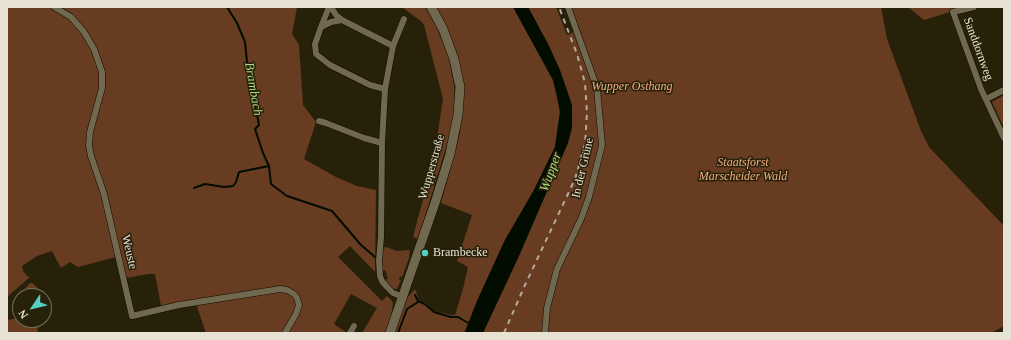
<!DOCTYPE html>
<meta charset="utf-8">
<style>
body{margin:0}
#map{position:relative;width:1011px;height:340px;overflow:hidden;background:#28210a;font-family:Georgia,serif}
canvas{display:block}
.frame{position:absolute;inset:0;border:8px solid #e7e2d4;pointer-events:none}
.north{position:absolute;left:12px;top:288px;width:40px;height:40px;box-sizing:border-box;background:#28210a;border:1px solid #746e5b;border-radius:50%;rotate:235deg;font-size:11px;font-weight:700;line-height:16px;text-align:center;color:#e7e2d4}
.north::after{content:'';display:block;margin:auto;width:14px;height:18px;background:#55cec4;clip-path:polygon(50% 0,100% 100%,50% 72%,0 100%)}
</style>
<div id="map">
<canvas width="1011" height="340"></canvas>
<div class="frame"></div>
<div class="north">N</div>
</div>
<script>
const context = document.querySelector('canvas').getContext('2d');
context.lineJoin = 'round';
function fillPath(path, color) { context.fillStyle = color; context.fill(path, 'evenodd'); }
const toPath = rows => new Path2D(rows.map(r => 'M' + r).join(''));
function trace(path, color, width, dash) { context.strokeStyle = color; context.lineWidth = width; context.lineCap = dash ? 'butt' : 'round'; context.setLineDash(dash || []); context.stroke(path); }
function label(font, color, halo, rows, align = 'center') {
  context.font = font + ' Georgia,serif'; context.lineWidth = 3; context.setLineDash([]); context.textBaseline = 'middle'; context.strokeStyle = halo; context.fillStyle = color; for (const [text, x, y, turn = 0] of rows) {
    context.save(); context.translate(x, y); context.rotate((+turn || 0) * Math.PI / 180); context.textAlign = isNaN(turn) ? turn : align; if (halo) context.strokeText(text, 0, 0); context.fillText(text, 0, 0); context.restore();
  }
}
const green = toPath([
 [7,7,297,7,292,34,299,45,303,105,316,122,304,159,336,177,357,186,376,190,375,272,350,246,338,257,382,301,387,296,392,301,393,304,390,322,385,333,362,333,377,308,351,294,334,324,347,333,206,333,196,304,162,311,155,274,148,274,126,278,120,256,78,267,70,262,61,268,52,251,37,256,22,266,23,271,27,276,30,277,7,297],
 [402,7,425,7,436,26,448,54,454,85,455,102,452,128,418,239,413,237,434,158,443,99,424,25,422,22],
 [436,7,513,7,553,80,560,112,555,147,534,190,505,240,477,301,464,333,394,333,404,301,415,289,419,300,426,303,434,311,452,315,455,315,463,289,468,267,457,261,472,215,441,203,460,133,463,103],
 [528,7,556,7,567,35,579,30,570,7,881,7,887,39,921,131,929,147,1004,226,1004,326,991,333,475,333,557,155,565,112,548,44],
 [908,7,966,7,924,20],
 [1004,95,1004,128,992,102],
 [386,247,397,251,410,250,409,258,402,277,400,276,399,280,401,280,397,289,394,289,388,284,386,280,388,278,385,270,382,270,382,251,383,248],
 [30,283,32,283,50,299,49,304,44,306,44,296,23,296,21,293],
 [20,318,20,320,36,320,38,333,7,333,7,320]
]);
const water = toPath([
 [513,7,528,7,549,46,560,70,572,105,572,128,568,143,519,256,483,333,465,333,477,301,505,240,534,190,555,147,560,112,557,95,553,80]
]);
const stream = toPath([
 [227,7,237,23,245,42,247,62,259,125,255,129,263,153,269,166,271,184,287,196,332,211,361,245,375,257],
 [194,188,205,184,224,187,233,186,236,182,239,172,269,166],
 [415,295,418,301,425,304,434,312,451,317,458,317,470,324],
 [398,333,407,309,418,302]
]);
const minor = toPath([
 [54,7,71,17,84,32,94,49,102,72,102,88,90,132,89,146,91,156,104,194,132,316,179,305,280,289,287,290,294,294,297,298,299,305,296,314,285,333],
 [331,7,336,15,342,20],
 [974,7,953,12,981,89,1004,138],
 [321,27,329,7],
 [385,89,370,85,330,65,316,54,315,44,321,27,331,22,342,20,393,46],
 [986,99,1004,90],
 [319,121,326,123,364,138,382,143],
 [403,297,393,293,387,287,382,281,380,276,379,261,381,237,382,143,385,89,393,46,404,19],
 [350,333,354,326],
 [545,333,547,308,557,269,581,219,589,197,602,145,597,88,568,7]
]);
const secondary = toPath([
 [390,333,436,200,450,154,458,115,460,87,454,59,443,29,431,7]
]);
const rail = toPath([
 [504,333,525,285,575,179,585,144,587,113,585,83,577,54,559,7]
]);
const markers = [
 [425,253,4,"#55cec4"]
];
const streetNames = [
 ["Sanddornweg",978,49,70],
 ["Wupperstraße",432,167,-74],
 ["In der Grüne",583,168,-77],
 ["Weuste",129,252,77]
];
const parkNames = [
 ["Wupper Osthang",632,87],
 ["Staatsforst",743,163],
 ["Marscheider Wald",743,177]
];
const poiNames = [
 ["Brambecke",433,253]
];
const waterNames = [
 ["Brambach",253,89,80],
 ["Wupper",551,172,-70]
];
fillPath(green, '#673c20');
fillPath(water, '#020c00');
trace(stream, '#020c00', 2);
trace(minor, '#110a00', 7);
trace(secondary, '#110a00', 10);
trace(minor, '#70684f', 6);
trace(secondary, '#70684f', 9);
trace(rail, '#b2ac9c', 2, [5, 5]);
for (const [x, y, r, color] of markers) { const dot = new Path2D(); dot.arc(x, y, r, 0, 2 * Math.PI); context.fillStyle = color; context.fill(dot); trace(dot, '#28210a', 1.5); }
label('12px', '#e7e2d4', '#28210a', streetNames);
label('italic 12px', '#f4af83', '#28210a', parkNames);
label('12px', '#e7e2d4', '#28210a', poiNames, 'left');
label('italic 13px', '#aeda82', '#28210a', waterNames);
</script>
